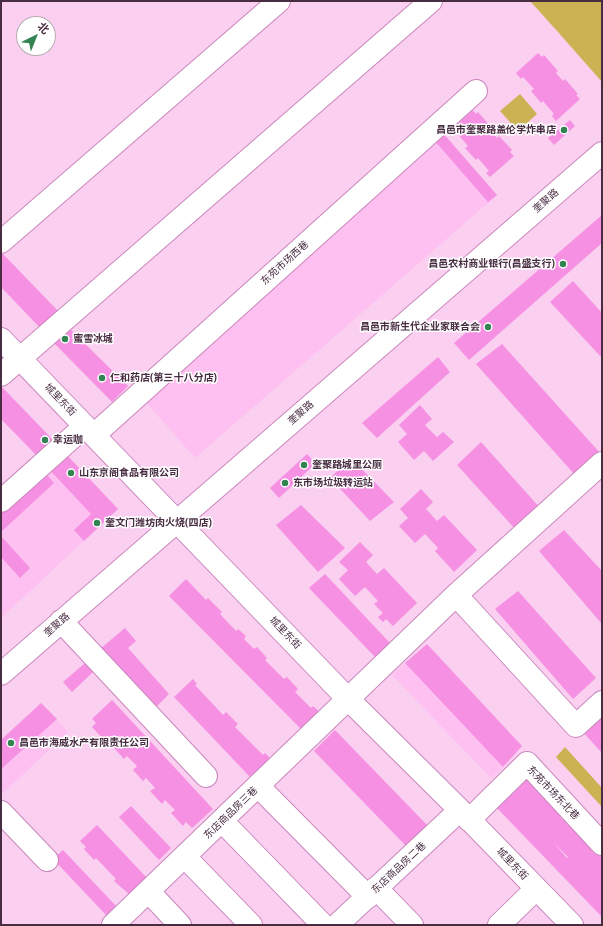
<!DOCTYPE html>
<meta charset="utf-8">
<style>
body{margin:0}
#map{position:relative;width:603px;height:926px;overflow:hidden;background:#facff0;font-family:"Open Sans","Noto Sans SC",sans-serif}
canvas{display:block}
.frame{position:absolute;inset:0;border:2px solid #482c42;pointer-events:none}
.north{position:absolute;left:16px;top:16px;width:40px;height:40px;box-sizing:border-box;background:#fff;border:1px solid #b6abb3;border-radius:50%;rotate:43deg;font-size:11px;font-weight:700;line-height:16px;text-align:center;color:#482c42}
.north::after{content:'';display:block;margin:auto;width:14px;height:18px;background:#348353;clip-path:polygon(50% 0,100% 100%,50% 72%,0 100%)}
</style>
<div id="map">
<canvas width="603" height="926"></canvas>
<div class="frame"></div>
<div class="north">北</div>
</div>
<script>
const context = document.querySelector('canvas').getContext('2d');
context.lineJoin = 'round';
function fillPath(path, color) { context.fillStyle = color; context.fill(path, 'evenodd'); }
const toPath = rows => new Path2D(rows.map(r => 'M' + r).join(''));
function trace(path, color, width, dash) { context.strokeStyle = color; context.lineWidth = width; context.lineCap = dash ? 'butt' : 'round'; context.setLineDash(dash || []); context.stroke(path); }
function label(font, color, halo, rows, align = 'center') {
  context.font = font + ' "Open Sans","Noto Sans SC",sans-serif'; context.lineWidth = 3; context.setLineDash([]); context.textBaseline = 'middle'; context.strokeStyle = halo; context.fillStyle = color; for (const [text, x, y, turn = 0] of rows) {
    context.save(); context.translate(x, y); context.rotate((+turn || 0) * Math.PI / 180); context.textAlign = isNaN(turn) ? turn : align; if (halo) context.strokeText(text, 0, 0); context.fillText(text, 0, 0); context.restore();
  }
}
const built = toPath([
 [442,132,497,195,195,458,144,400],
 [64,452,118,509,1,618,1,509],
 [405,663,503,767,491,778,392,675],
 [41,703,68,732,1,795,1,740]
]);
const green = toPath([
 [530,1,602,1,602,82,558,32],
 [520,94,537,114,518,131,500,111],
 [565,747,602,788,602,807,556,757]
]);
const building = toPath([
 [538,53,542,57,544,55,558,71,556,73,563,81,565,79,578,94,576,95,580,99,556,121,552,116,554,114,543,101,541,103,531,91,534,89,523,77,521,79,516,73],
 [473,110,476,114,478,112,492,128,490,130,497,138,499,136,512,150,510,152,514,156,490,177,486,173,489,171,478,158,476,160,465,148,468,146,457,133,455,135,450,130],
 [570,120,575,126,554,145,548,138],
 [442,132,497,195,488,202,434,140],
 [602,215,602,243,469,360,454,343],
 [2,253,62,315,44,332,1,287],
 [573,281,602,313,602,358,550,302],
 [69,328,128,386,112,402,54,343],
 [502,344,601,454,575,475,476,364],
 [438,357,450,372,377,438,362,423],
 [1,386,57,444,41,460,1,419],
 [420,405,432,419,425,425,437,437,443,432,454,442,433,461,424,451,414,460,398,442,407,434,399,425],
 [481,442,541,509,516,530,457,465],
 [64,452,118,509,84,541,74,530,91,514,48,468],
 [307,454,316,463,279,498,270,488],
 [351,458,394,502,370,521,330,478],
 [44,471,54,483,1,532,1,509],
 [421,489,433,502,426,509,437,521,444,515,477,550,454,572,435,551,438,548,425,534,415,543,399,526,408,518,400,509],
 [301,505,345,548,318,572,276,525],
 [564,530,602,571,602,624,539,551],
 [1,536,30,568,20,578,1,557],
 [360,542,373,555,366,562,377,574,384,568,417,603,393,626,386,619,383,622,378,617,383,613,374,604,378,601,365,587,355,596,339,579,348,570,339,562],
 [325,574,390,643,376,658,309,588],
 [186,579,206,600,208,598,222,612,220,614,236,631,238,629,246,636,244,639,254,649,257,647,267,658,265,660,284,679,287,677,298,689,295,692,311,708,313,706,323,715,305,733,169,596],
 [518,591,596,678,573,699,495,609],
 [125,628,136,641,128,648,169,694,155,708,100,649],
 [427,644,522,746,503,767,405,663],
 [85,663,93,672,72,692,63,682],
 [193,679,197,684,195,685,223,715,226,712,238,724,235,727,263,755,265,753,270,758,250,777,174,697],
 [112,700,213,809,192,828,186,822,183,826,171,813,175,810,165,800,162,804,150,791,155,788,146,778,143,781,133,770,137,766,127,756,124,759,114,748,117,745,108,736,104,740,92,727,96,723,92,719],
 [41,703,57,719,1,769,1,740],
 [602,712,602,753,582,731],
 [335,730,427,825,406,846,314,751],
 [527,775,537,785,534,788,537,791,540,789,564,814,560,817,563,820,566,818,594,847,591,850,595,854,597,851,602,856,602,917,495,806],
 [553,842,568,857,567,858],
 [131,806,171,848,159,860,119,817],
 [97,825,148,879,130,895,114,881,116,879,96,858,94,860,84,849,86,847,80,841],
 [63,850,117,907,107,916,53,859]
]);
const minor = toPath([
 [1,242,279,1],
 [1,339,348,699,460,810,572,925],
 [1,375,431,1],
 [94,435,476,91],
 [1,501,85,426],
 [456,595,576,726,602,702],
 [61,621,206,776],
 [1,674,602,153],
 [258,786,368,897],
 [1,812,47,860],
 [469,820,527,763,602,844],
 [222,821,323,925],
 [185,857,251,925],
 [376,888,412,925],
 [149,892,180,925],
 [113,925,456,595,602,463],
 [337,925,460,810],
 [499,925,536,889]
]);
const markers = [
 [564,130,4,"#348353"],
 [563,264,4,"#348353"],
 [488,327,4,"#348353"],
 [65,339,4,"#348353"],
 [102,378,4,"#348353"],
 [45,440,4,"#348353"],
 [304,465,4,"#348353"],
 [71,473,4,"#348353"],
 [285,483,4,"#348353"],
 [97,523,4,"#348353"],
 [11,743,4,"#348353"]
];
const poiNames = [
 ["昌邑市奎聚路盖伦学炸串店",556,130,"right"],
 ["昌邑农村商业银行(昌盛支行)",555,264,"right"],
 ["昌邑市新生代企业家联合会",480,327,"right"],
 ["蜜雪冰城",73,339],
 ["仁和药店(第三十八分店)",110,378],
 ["幸运咖",53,440],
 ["奎聚路城里公厕",312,465],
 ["山东京阁食品有限公司",79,473],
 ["东市场垃圾转运站",293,483],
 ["奎文门潍坊肉火烧(四店)",105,523],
 ["昌邑市海威水产有限责任公司",19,743]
];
const streetNames = [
 ["奎聚路",546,201,-41],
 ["东苑市场西巷",285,263,-42],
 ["城里东街",60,400,46],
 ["奎聚路",301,413,-41],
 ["奎聚路",57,625,-41],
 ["城里东街",285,633,46],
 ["东苑市场东北巷",553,793,46],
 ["东店商品房三巷",231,813,-44],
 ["城里东街",512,864,46],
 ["东店商品房二巷",399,868,-43]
];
fillPath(built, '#fdc0f0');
fillPath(green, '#cdb253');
fillPath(building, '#f590e3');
trace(minor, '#c987bc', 24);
trace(minor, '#fff', 22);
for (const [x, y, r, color] of markers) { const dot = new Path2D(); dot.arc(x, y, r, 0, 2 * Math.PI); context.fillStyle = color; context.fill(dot); trace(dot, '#fff', 1.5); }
label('bold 10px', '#482c42', '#fff', poiNames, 'left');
label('10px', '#482c42', '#fff', streetNames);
</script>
